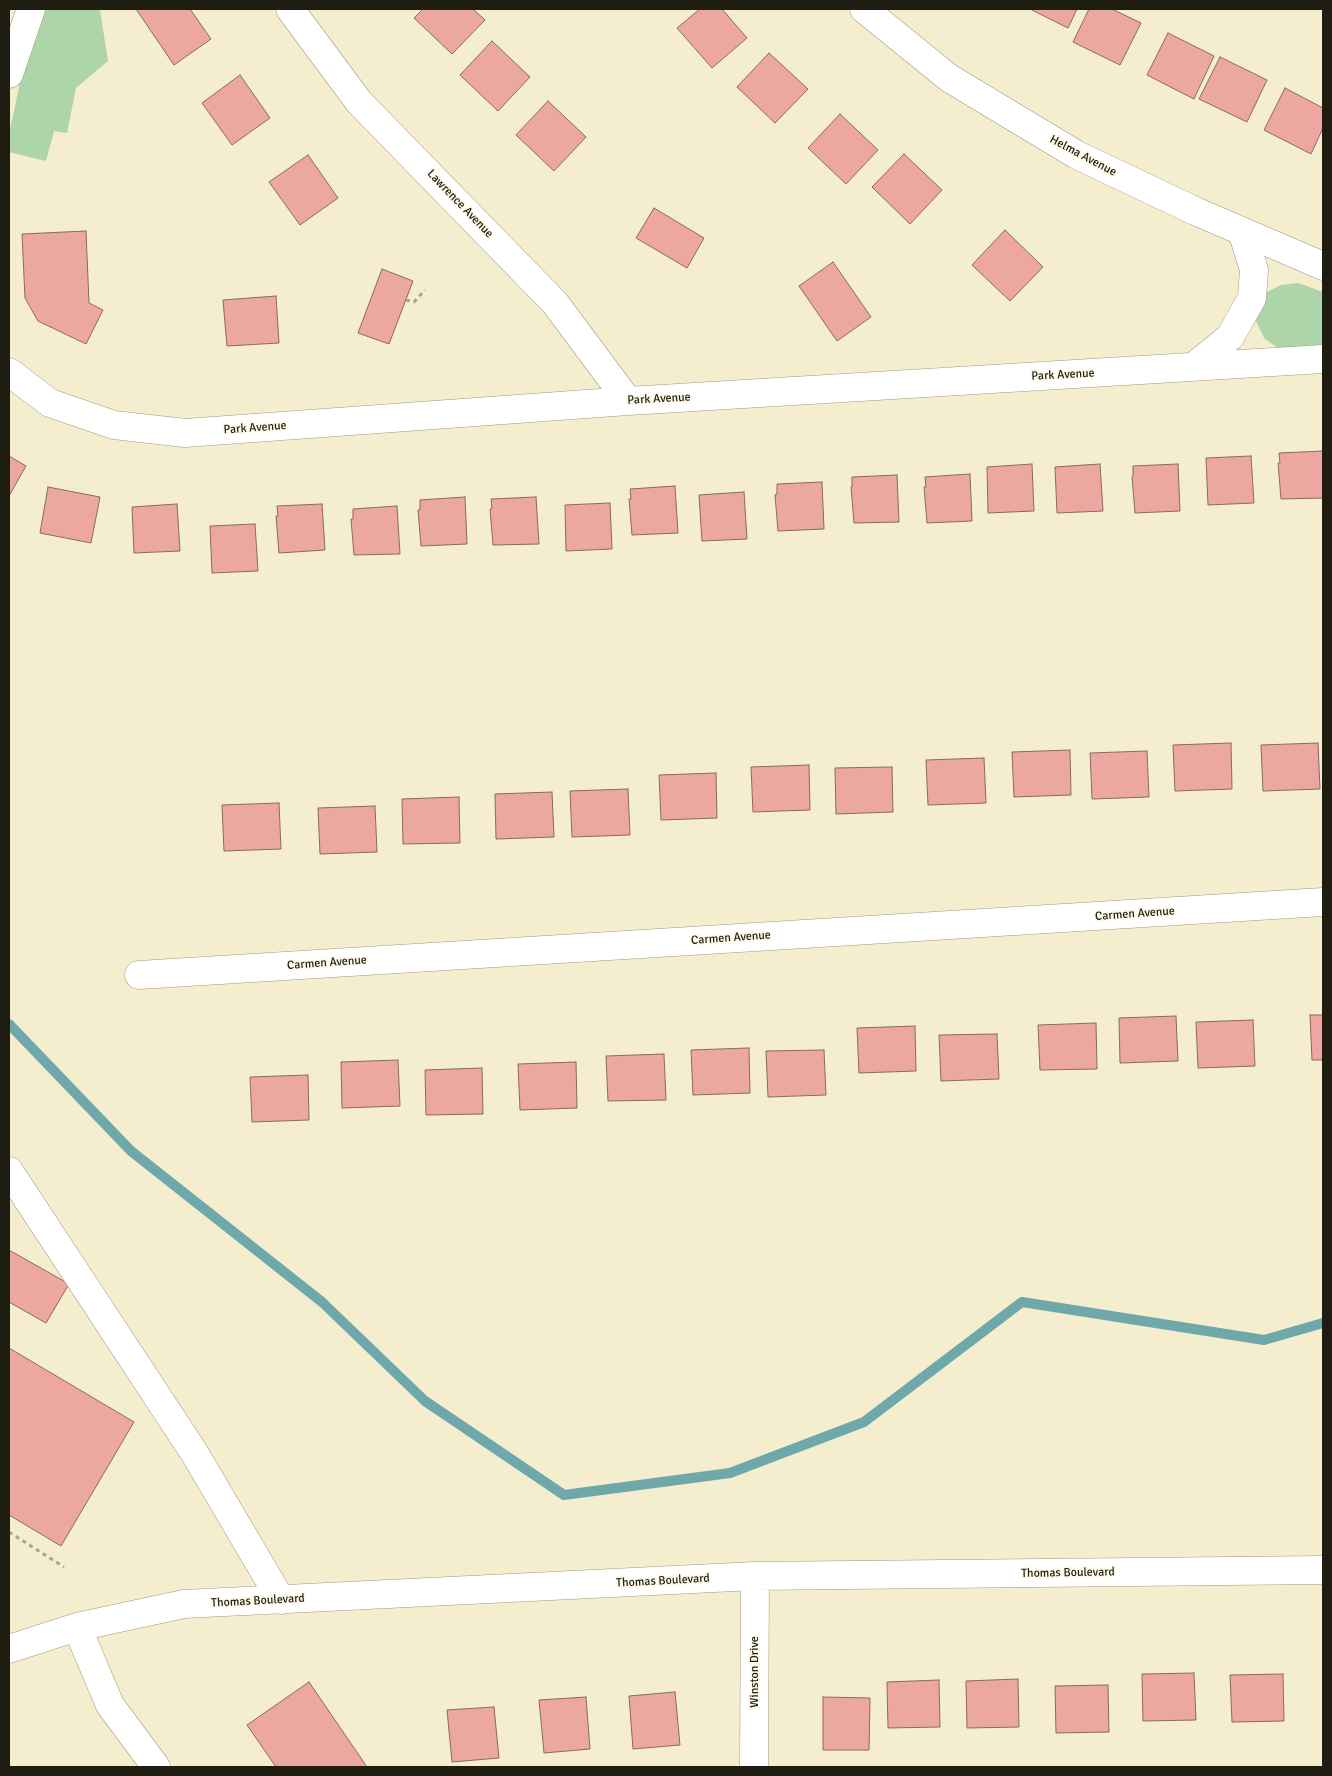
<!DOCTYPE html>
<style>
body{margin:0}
#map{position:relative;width:1332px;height:1776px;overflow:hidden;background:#f4edce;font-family:Signika,sans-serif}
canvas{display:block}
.frame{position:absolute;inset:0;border:10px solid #1f1d11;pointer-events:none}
</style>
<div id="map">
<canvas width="1332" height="1776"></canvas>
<div class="frame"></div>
</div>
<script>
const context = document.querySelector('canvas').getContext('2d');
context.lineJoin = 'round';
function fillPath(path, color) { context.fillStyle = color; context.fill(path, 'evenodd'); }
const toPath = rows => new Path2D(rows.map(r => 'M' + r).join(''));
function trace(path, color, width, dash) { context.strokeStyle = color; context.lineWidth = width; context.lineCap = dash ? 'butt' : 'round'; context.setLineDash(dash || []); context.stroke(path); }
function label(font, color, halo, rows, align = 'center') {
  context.font = font + ' Signika,sans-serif'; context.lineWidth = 4; context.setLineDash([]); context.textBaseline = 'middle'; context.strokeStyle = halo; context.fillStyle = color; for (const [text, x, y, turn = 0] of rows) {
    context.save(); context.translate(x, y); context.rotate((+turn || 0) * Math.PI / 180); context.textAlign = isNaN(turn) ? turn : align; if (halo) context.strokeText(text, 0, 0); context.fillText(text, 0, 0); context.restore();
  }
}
const green = toPath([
 [41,9,102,9,100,10,108,61,76,88,67,133,54,131,46,161,9,152,9,134,21,78],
 [1298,283,1323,292,1323,347,1279,349,1264,338,1256,321,1260,305,1267,292,1281,285]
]);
const stream = toPath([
 [9,1024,131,1151,322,1302,425,1401,564,1495,730,1473,864,1422,1022,1302,1264,1340,1323,1323]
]);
const building = toPath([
 [136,9,190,9,211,39,174,65,136,9],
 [423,9,473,9,485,20,452,54,414,18,423,9],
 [700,9,722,9,747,38,712,68,677,28,700,9],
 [1030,9,1077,9,1068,28,1030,9],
 [1089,9,1112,9,1141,23,1120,65,1073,42,1089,9],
 [1168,33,1214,56,1194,99,1147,75,1168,33],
 [492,41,530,77,498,111,460,75,492,41],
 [769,53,808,89,775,123,737,87,769,53],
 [1220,57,1267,80,1247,122,1199,99,1220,57],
 [240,75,270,118,232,145,202,103,240,75],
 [1285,88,1323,108,1323,128,1311,154,1264,130,1285,88],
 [548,101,586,137,554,171,516,135,548,101],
 [840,114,878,150,846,184,808,148,840,114],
 [904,154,942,190,910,224,872,187,904,154],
 [308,155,338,198,300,225,269,182,308,155],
 [654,208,704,238,687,268,636,238,654,208],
 [1005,230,1043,267,1010,301,972,265,1005,230],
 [86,231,89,303,103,310,86,344,38,321,25,298,22,234,86,231],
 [833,262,871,317,837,341,799,286,833,262],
 [382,269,413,281,389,344,358,333,382,269],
 [276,296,279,343,227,346,223,300,276,296],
 [1323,451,1323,498,1281,499,1278,463,1280,463,1279,453,1323,451],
 [9,456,26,466,9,496,9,456],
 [1251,456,1254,503,1208,505,1206,458,1251,456],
 [1032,464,1034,511,988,513,987,467,1032,464],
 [1100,464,1103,511,1057,513,1055,467,1100,464],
 [1178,464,1180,511,1135,513,1132,477,1133,476,1133,466,1178,464],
 [970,474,972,521,927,523,924,487,926,487,925,477,970,474],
 [897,475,899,522,854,523,851,487,852,487,852,477,897,475],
 [822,482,824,529,778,531,775,495,777,494,777,484,822,482],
 [675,486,678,533,632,535,629,499,631,499,630,489,675,486],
 [48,487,100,497,91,543,40,533,48,487],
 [744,492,747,539,702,541,699,495,744,492],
 [465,497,467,544,421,546,418,510,420,510,420,500,465,497],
 [536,497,539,544,493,545,490,509,492,509,491,499,536,497],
 [610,503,612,549,566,551,565,505,610,503],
 [177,504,180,551,134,553,132,507,177,504],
 [322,504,325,550,279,553,276,516,278,516,277,506,322,504],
 [397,506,400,554,354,555,351,519,353,519,353,509,397,506],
 [255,524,258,571,212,573,210,526,255,524],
 [1231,743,1232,789,1175,791,1173,745,1231,743],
 [1318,743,1320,789,1263,791,1261,745,1318,743],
 [1070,750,1071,795,1014,797,1012,752,1070,750],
 [1147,751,1149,797,1092,799,1090,753,1147,751],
 [984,758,986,803,928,805,926,760,984,758],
 [809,765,810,810,753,812,751,767,809,765],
 [892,767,893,812,836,814,835,768,892,767],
 [716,773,717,818,661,820,659,775,716,773],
 [628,789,630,835,572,837,570,791,628,789],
 [552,792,554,837,496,839,495,794,552,792],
 [459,797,460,843,403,844,402,799,459,797],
 [279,803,281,849,224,851,222,805,279,803],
 [375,806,377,852,320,854,318,808,375,806],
 [1310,1015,1323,1015,1323,1060,1312,1060,1310,1015],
 [1176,1016,1178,1061,1120,1063,1119,1018,1176,1016],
 [1253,1020,1255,1066,1198,1068,1196,1022,1253,1020],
 [1096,1023,1097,1069,1040,1070,1038,1025,1096,1023],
 [915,1026,916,1071,859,1073,857,1028,915,1026],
 [997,1034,999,1079,941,1081,939,1035,997,1034],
 [749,1048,750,1093,693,1095,691,1050,749,1048],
 [824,1050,826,1095,768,1097,766,1051,824,1050],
 [664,1054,666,1100,608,1101,606,1056,664,1054],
 [398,1060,400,1106,342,1108,341,1062,398,1060],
 [576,1062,577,1108,520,1110,518,1064,576,1062],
 [482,1068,483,1114,426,1115,425,1070,482,1068],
 [308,1075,309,1120,252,1122,250,1077,308,1075],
 [9,1250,69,1284,46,1323,9,1302,9,1250],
 [9,1348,134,1422,61,1546,9,1515,9,1348],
 [1194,1673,1196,1720,1143,1721,1142,1674,1194,1673],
 [1283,1674,1284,1721,1232,1722,1230,1675,1283,1674],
 [1018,1679,1019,1727,967,1728,966,1681,1018,1679],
 [939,1680,940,1727,888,1728,887,1682,939,1680],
 [309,1682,367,1767,276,1767,247,1725,309,1682],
 [1108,1685,1109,1732,1056,1733,1055,1686,1108,1685],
 [675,1692,680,1745,633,1749,629,1696,675,1692],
 [586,1697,590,1749,544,1753,539,1700,586,1697],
 [823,1697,870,1698,869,1750,823,1750,823,1697],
 [494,1707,499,1758,452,1762,447,1710,494,1707]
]);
const path = toPath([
 [406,300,414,302,425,290],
 [9,1532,64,1567]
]);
const minor = toPath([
 [290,9,359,102,555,303,628,401],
 [864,9,949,78,1077,155,1195,211,1323,266],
 [9,74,31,9],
 [1193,367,1230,337,1252,298,1254,270,1242,231],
 [9,372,50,403,114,425,185,433,628,401,1323,359],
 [139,975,1323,902],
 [9,1171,195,1454,281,1600],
 [77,1627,110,1705,156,1767],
 [9,1649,77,1627,184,1604,755,1576,1323,1570],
 [754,1767,755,1576]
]);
const streetNames = [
 ["Helma Avenue",1083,156,28],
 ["Lawrence Avenue",460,204,46],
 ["Park Avenue",1063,375,-3],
 ["Park Avenue",659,399,-3],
 ["Park Avenue",255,428,-4],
 ["Carmen Avenue",1135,914,-4],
 ["Carmen Avenue",731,938,-4],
 ["Carmen Avenue",327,963,-4],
 ["Thomas Boulevard",1068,1573,-1],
 ["Thomas Boulevard",663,1581,-3],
 ["Thomas Boulevard",258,1601,-3],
 ["Winston Drive",755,1672,-90]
];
fillPath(green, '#add5a9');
trace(stream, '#6ea8ab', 10);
fillPath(building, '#eca8a0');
trace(building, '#886965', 1);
trace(minor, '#a19a7d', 29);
trace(path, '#a9a48c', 3, [4, 4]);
trace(minor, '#fff', 28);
label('12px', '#1f1d11', '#fefae8', streetNames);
</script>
